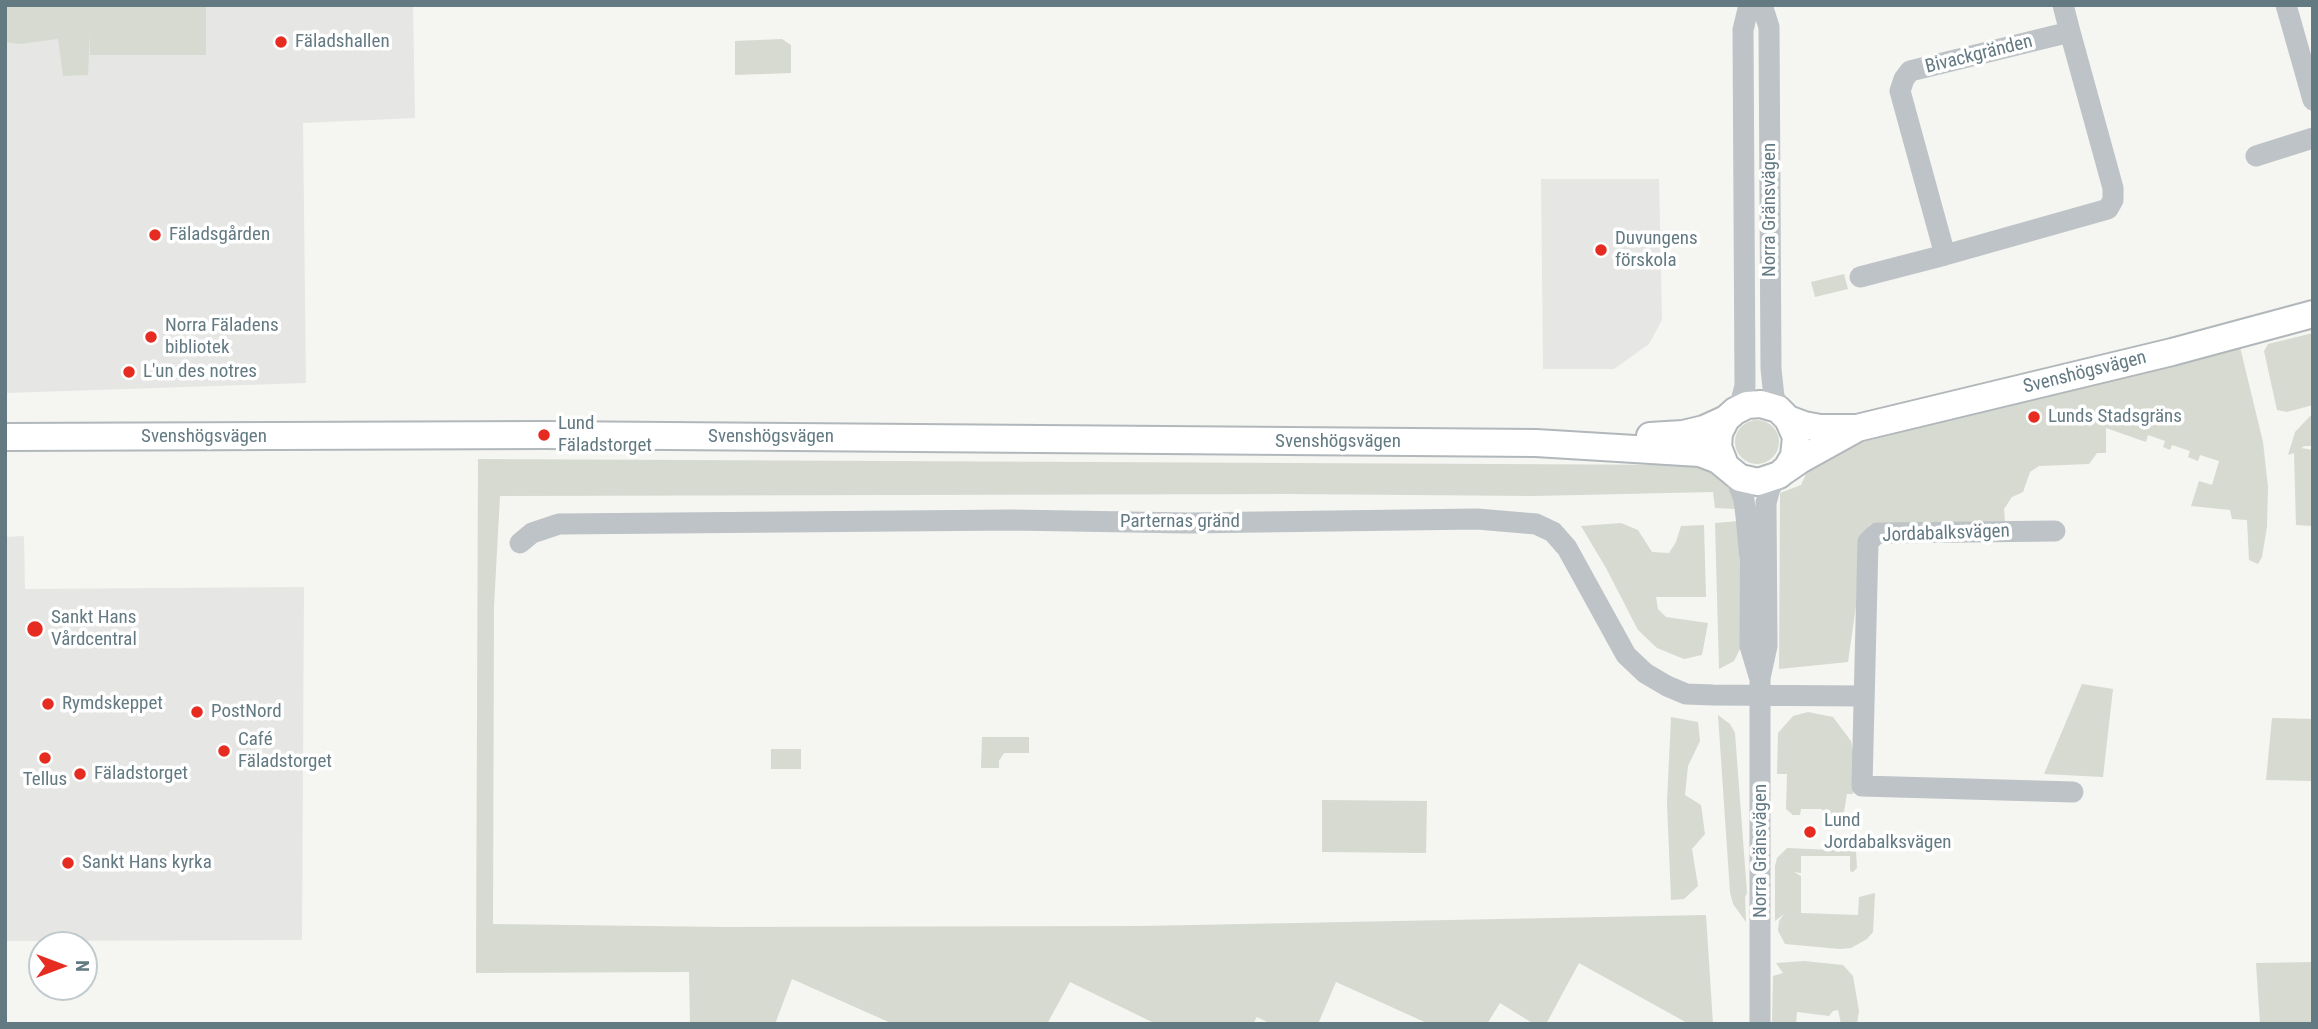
<!DOCTYPE html>
<meta charset="utf-8">
<style>
body{margin:0}
#map{position:relative;width:2318px;height:1029px;overflow:hidden;background:#f5f5f1;font-family:"Roboto Condensed",sans-serif}
canvas{display:block}
.frame{position:absolute;inset:0;border:7px solid #637a83;pointer-events:none}
.north{position:absolute;left:28px;top:931px;width:70px;height:70px;box-sizing:border-box;background:#fff;border:2px solid #c1cacd;border-radius:50%;rotate:90deg;font-size:19px;font-weight:700;line-height:28px;text-align:center;color:#637a83}
.north::after{content:'';display:block;margin:auto;width:24px;height:32px;background:#e62c21;clip-path:polygon(50% 0,100% 100%,50% 72%,0 100%)}
</style>
<div id="map">
<canvas width="2318" height="1029"></canvas>
<div class="frame"></div>
<div class="north">N</div>
</div>
<script>
const context = document.querySelector('canvas').getContext('2d');
context.lineJoin = 'round';
function fillPath(path, color) { context.fillStyle = color; context.fill(path, 'evenodd'); }
const toPath = rows => new Path2D(rows.map(r => 'M' + r).join(''));
function trace(path, color, width, dash) { context.strokeStyle = color; context.lineWidth = width; context.lineCap = dash ? 'butt' : 'round'; context.setLineDash(dash || []); context.stroke(path); }
function label(font, color, halo, rows, align = 'center') {
  context.font = font + ' "Roboto Condensed",sans-serif'; context.lineWidth = 7; context.setLineDash([]); context.textBaseline = 'middle'; context.strokeStyle = halo; context.fillStyle = color; for (const [text, x, y, turn = 0] of rows) {
    context.save(); context.translate(x, y); context.rotate((+turn || 0) * Math.PI / 180); context.textAlign = isNaN(turn) ? turn : align; if (halo) context.strokeText(text, 0, 0); context.fillText(text, 0, 0); context.restore();
  }
}
const built = toPath([
 [5,5,413,5,415,118,303,123,306,383,5,393],
 [1541,179,1659,179,1662,320,1649,344,1614,369,1543,369],
 [24,536,25,589,304,587,302,940,5,941,5,537]
]);
const green = toPath([
 [5,5,206,5,206,55,90,55,90,30,88,75,63,76,58,39,19,44,5,42],
 [782,39,791,45,791,73,735,75,735,41],
 [1844,274,1848,289,1815,297,1811,282],
 [2313,333,2313,405,2287,412,2277,410,2264,351,2268,344],
 [2240,347,2263,442,2268,487,2267,527,2262,557,2258,564,2249,560,2247,520,2232,519,2230,510,2191,506,2199,481,2212,485,2219,461,2200,455,2198,461,2188,457,2190,451,2172,445,2170,450,2163,447,2165,441,2148,435,2146,442,2106,428,2106,453,2097,453,2089,464,2039,466,2030,472,2023,492,2012,497,2004,509,2005,522,1870,524,1859,544,1856,606,1848,662,1779,669,1780,493,1801,485,1815,454],
 [2313,413,2313,446,2305,446,2301,448,2313,450,2313,526,2296,525,2294,453,2288,455,2295,432],
 '1735 442a22 22 0 1 1 44 0a22 22 0 1 1-44 0Z',
 [478,459,1696,465,1696,462,1742,491,1736,509,1715,508,1713,492,1534,496,1289,494,500,496,494,606,493,924,723,927,1141,926,1706,915,1713,1024,1689,1024,1579,963,1546,1024,1534,1024,1500,1003,1487,1024,1429,1024,1336,982,1318,1024,1271,1024,1257,1017,1253,1024,1156,1024,1070,982,1047,1024,994,1024,989,1022,988,1024,893,1024,792,979,775,1024,690,1024,689,972,476,973],
 [1739,521,1740,649,1734,661,1719,669,1715,523],
 [1621,523,1638,530,1652,552,1669,553,1676,542,1681,526,1704,525,1706,597,1656,597,1658,609,1666,617,1708,623,1702,655,1684,659,1657,648,1638,630,1606,568,1581,526],
 [2082,684,2113,689,2103,777,2044,774],
 [1808,712,1833,717,1851,741,1853,751,1853,794,1847,794,1844,812,1839,816,1822,816,1822,809,1801,809,1800,815,1793,815,1786,809,1787,774,1777,774,1778,733,1793,716],
 [1718,715,1730,724,1735,733,1747,893,1745,897,1746,922,1733,904,1730,892],
 [1671,717,1698,722,1700,741,1688,766,1685,795,1701,805,1705,834,1692,849,1698,886,1684,899,1671,900,1667,802],
 [2272,718,2313,719,2313,781,2266,780],
 [982,737,1029,737,1029,753,1004,753,999,761,999,768,981,768],
 [771,749,801,749,801,769,771,769],
 [1322,800,1427,801,1426,853,1322,852],
 [1787,848,1856,851,1857,868,1853,872,1850,871,1850,856,1801,856,1801,873,1794,872,1801,876,1801,913,1858,915,1859,897,1875,893,1873,932,1867,939,1851,948,1840,949,1785,944,1778,931,1779,921,1784,914,1775,921,1775,866,1777,858],
 [1804,961,1843,965,1853,976,1859,1011,1857,1024,1841,1024,1838,1010,1833,1011,1829,1016,1797,1012,1796,1024,1772,1024,1773,976,1783,973,1776,963],
 [2313,962,2313,1024,2260,1024,2256,963]
]);
const minor = toPath([
 [1762,5,1769,27,1771,369,1774,397,1783,414],
 [2063,5,2070,32,2113,188,2113,200,2108,209,1945,255,1900,91,1904,79,1910,71,2070,32],
 [2286,5,2313,100],
 [2256,156,2313,138],
 [1860,277,1945,255],
 [1735,411,1741,401,1745,386,1743,30,1749,5],
 [1735,475,1744,500,1746,516,1750,559,1750,646,1759,676],
 [2055,531,1885,533,1877,533,1868,542,1862,786,2073,792],
 [520,543,532,533,559,524,1012,520,1188,523,1477,519,1536,524,1553,532,1567,548,1626,655,1645,673,1667,686,1686,694,1713,695,1864,696],
 [1760,1024,1760,678,1767,646,1766,503,1770,488,1779,475]
]);
const major = toPath([
 [1788,419,1804,425,1820,428,1857,428,2172,352,2313,314],
 [1650,436,1683,434,1704,429,1726,419],
 [5,437,544,435,1536,443,1700,453,1718,460,1740,478,1758,482,1779,475,1787,468,1794,456,1796,437,1788,419,1778,409,1761,404,1747,405,1735,411,1726,419,1719,433,1718,447,1725,465],
 [1784,471,1800,460,1856,429]
]);
const markers = [
 [281,42,7,"#e62c21"],
 [155,235,7,"#e62c21"],
 [1601,250,7,"#e62c21"],
 [151,337,7,"#e62c21"],
 [129,372,7,"#e62c21"],
 [2034,417,7,"#e62c21"],
 [544,435,7,"#e62c21"],
 [35,629,9,"#e62c21"],
 [48,704,7,"#e62c21"],
 [197,712,7,"#e62c21"],
 [224,751,7,"#e62c21"],
 [45,758,7,"#e62c21"],
 [80,774,7,"#e62c21"],
 [1810,832,7,"#e62c21"],
 [68,863,7,"#e62c21"]
];
const poiNames = [
 ["Fäladshallen",295,42],
 ["Fäladsgården",169,235],
 ["Duvungens",1615,239],
 ["förskola",1615,261],
 ["Norra Fäladens",165,326],
 ["bibliotek",165,348],
 ["L'un des notres",143,372],
 ["Lunds Stadsgräns",2048,417],
 ["Lund",558,424],
 ["Fäladstorget",558,446],
 ["Sankt Hans",51,618],
 ["Vårdcentral",51,640],
 ["Rymdskeppet",62,704],
 ["PostNord",211,712],
 ["Café",238,740],
 ["Fäladstorget",238,762],
 ["Fäladstorget",94,774],
 ["Tellus",45,780,"center"],
 ["Lund",1824,821],
 ["Jordabalksvägen",1824,843],
 ["Sankt Hans kyrka",82,863]
];
const streetNames = [
 ["Bivackgränden",1979,55,-14],
 ["Norra Gränsvägen",1770,210,-90],
 ["Svenshögsvägen",2085,373,-14],
 ["Svenshögsvägen",204,437],
 ["Svenshögsvägen",771,437],
 ["Svenshögsvägen",1338,442],
 ["Parternas gränd",1180,522],
 ["Jordabalksvägen",1946,534,-2],
 ["Norra Gränsvägen",1761,851,-90]
];
fillPath(built, '#e6e6e5');
fillPath(green, '#d6dad0');
trace(major, '#b1b7ba', 30);
trace(minor, '#bdc3c6', 21);
trace(major, '#fff', 26);
for (const [x, y, r, color] of markers) { const dot = new Path2D(); dot.arc(x, y, r, 0, 2 * Math.PI); context.fillStyle = color; context.fill(dot); trace(dot, '#fff', 2.5); }
label('19px', '#637a83', '#fff', poiNames, 'left');
label('19px', '#637a83', '#fff', streetNames);
</script>
